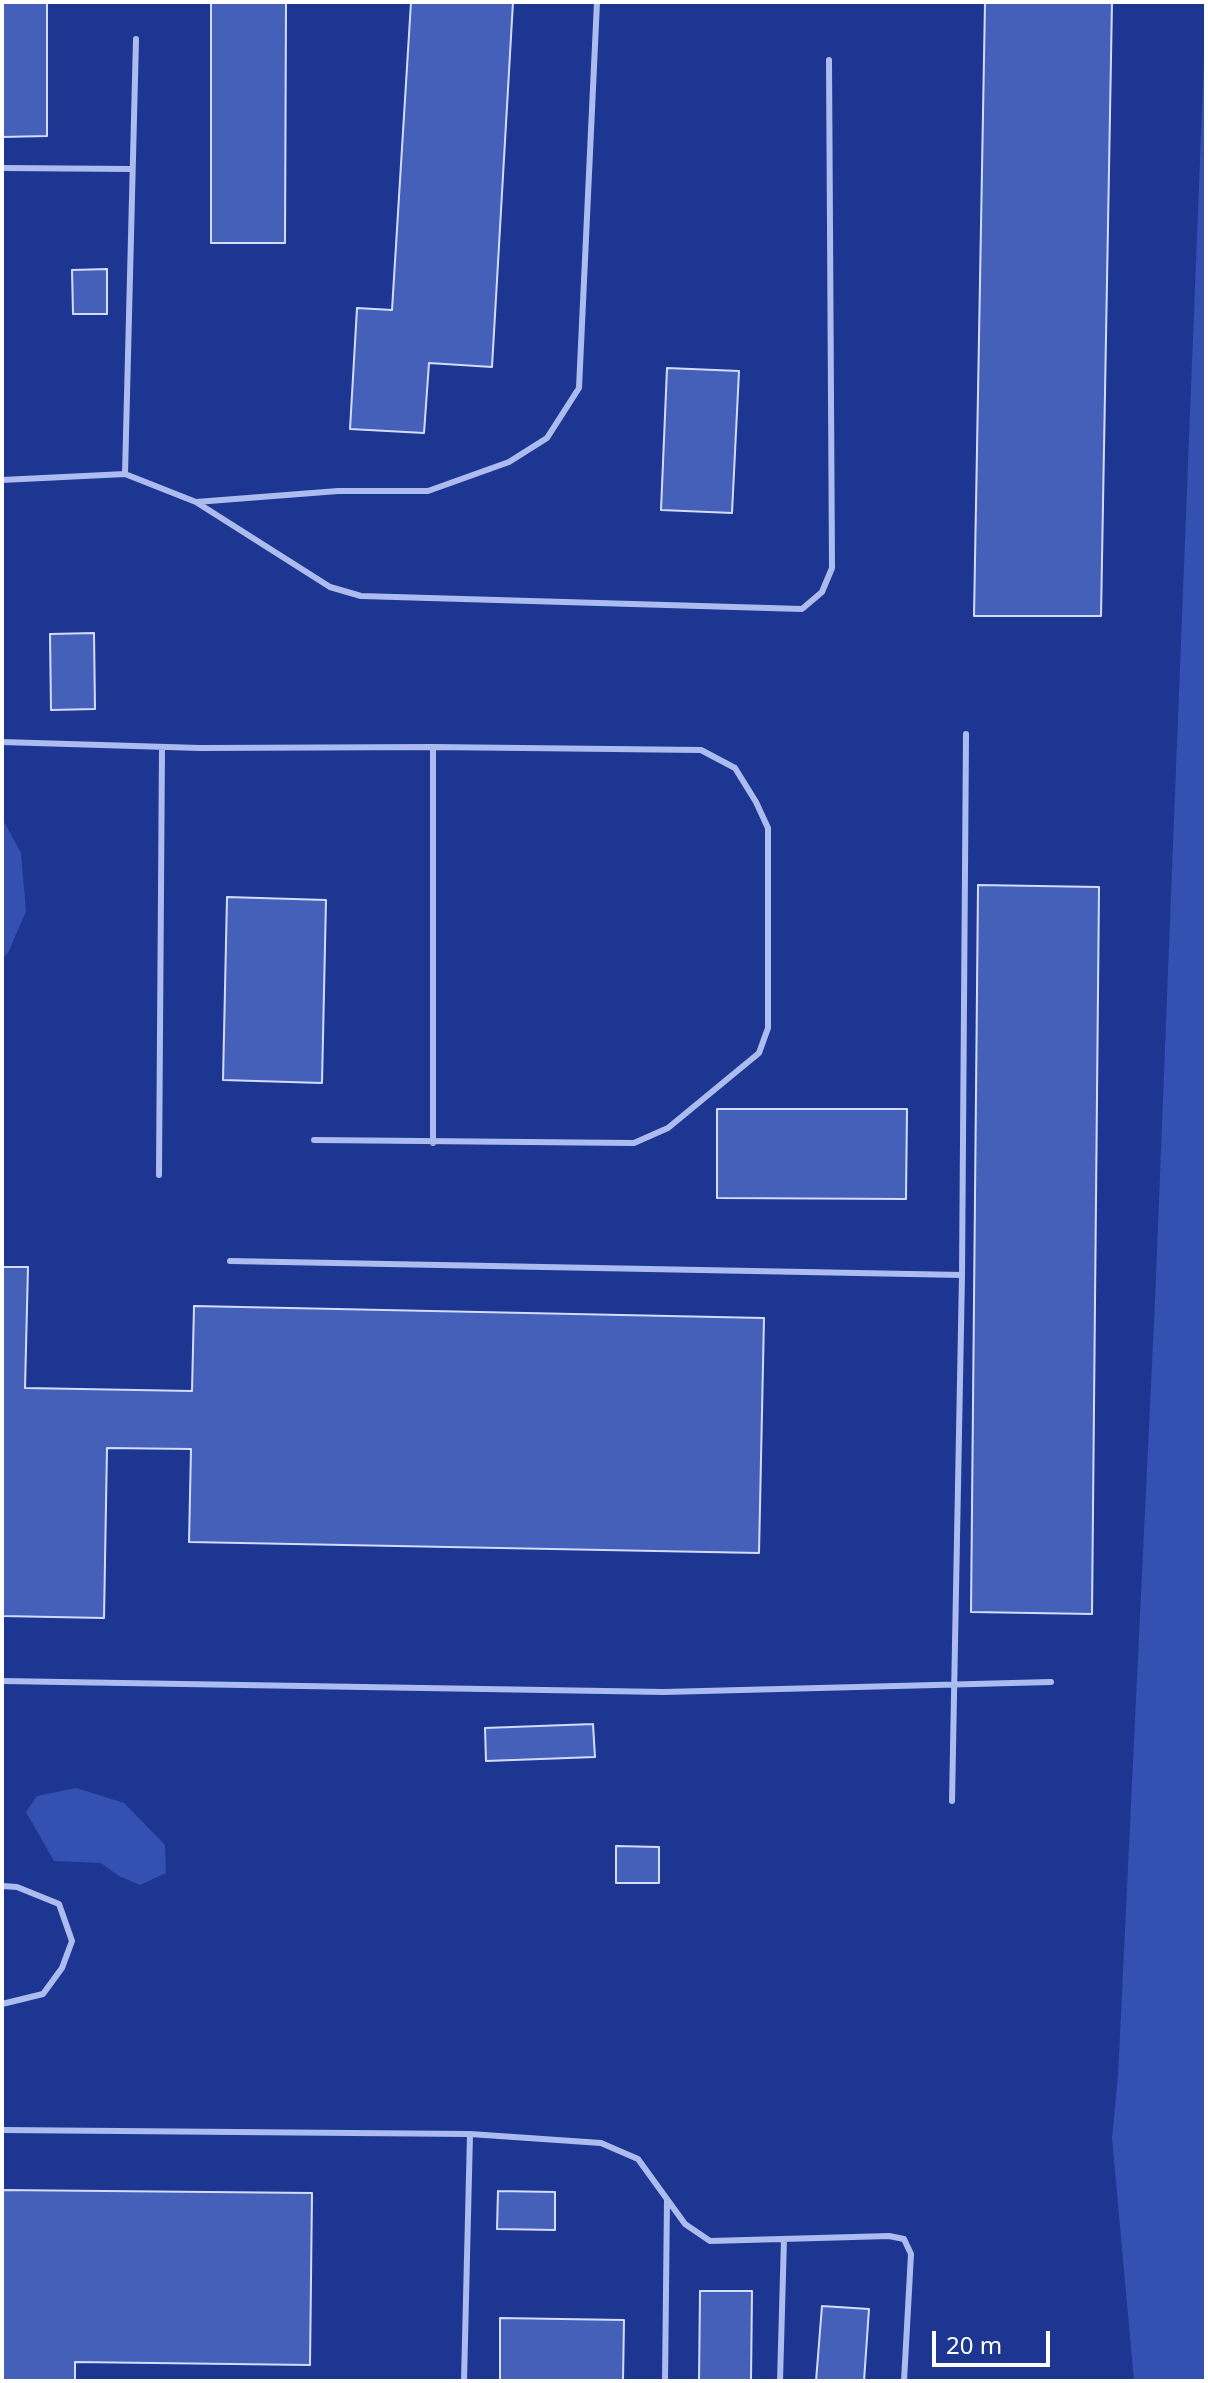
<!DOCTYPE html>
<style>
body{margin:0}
#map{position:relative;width:1208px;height:2383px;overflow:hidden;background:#1d3691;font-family:"Noto Sans",sans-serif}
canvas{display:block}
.frame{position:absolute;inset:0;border:4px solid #fff;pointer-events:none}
.scale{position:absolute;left:932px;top:2331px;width:118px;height:36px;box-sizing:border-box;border:4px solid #fff;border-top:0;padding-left:10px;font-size:24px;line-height:28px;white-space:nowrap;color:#fff;-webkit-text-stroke:6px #1d3691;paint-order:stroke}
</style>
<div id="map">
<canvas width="1208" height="2383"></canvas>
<div class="frame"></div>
<div class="scale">20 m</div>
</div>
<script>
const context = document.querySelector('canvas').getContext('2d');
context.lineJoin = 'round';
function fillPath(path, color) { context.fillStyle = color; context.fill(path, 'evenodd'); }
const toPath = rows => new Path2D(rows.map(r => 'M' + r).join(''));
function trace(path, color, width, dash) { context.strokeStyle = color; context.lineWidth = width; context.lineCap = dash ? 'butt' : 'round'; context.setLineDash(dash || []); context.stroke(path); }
const green = toPath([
 [1206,7,1206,2381,1134,2381,1112,2138,1118,2076,1155,1301],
 [2,818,21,853,26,911,8,953,2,958],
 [76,1788,124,1803,165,1845,166,1873,140,1885,119,1876,101,1863,54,1861,26,1812,37,1796]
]);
const building = toPath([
 [2,2,47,2,47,136,2,137,2,2],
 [211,2,286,2,285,243,211,243,211,2],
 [411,2,513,2,492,367,429,363,424,433,350,429,357,308,392,310,411,2],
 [985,2,1112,2,1101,616,974,616,985,2],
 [107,269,107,314,73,314,72,270,107,269],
 [667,368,739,371,732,513,661,510,667,368],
 [94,633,95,709,51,710,50,634,94,633],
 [978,885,1099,887,1092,1614,971,1612,978,885],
 [227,897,326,900,322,1083,223,1080,227,897],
 [717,1109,907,1109,906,1199,717,1198,717,1109],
 [2,1267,28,1267,25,1388,192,1391,194,1306,764,1318,759,1553,189,1542,191,1449,107,1448,104,1618,2,1616,2,1267],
 [593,1724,595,1757,486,1761,485,1728,593,1724],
 [616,1846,659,1847,659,1883,616,1883,616,1846],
 [2,2190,312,2193,310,2365,75,2362,75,2381,2,2381,2,2190],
 [498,2191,555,2192,555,2230,497,2229,498,2191],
 [700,2291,752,2291,751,2381,699,2381,700,2291],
 [822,2306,869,2309,864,2381,816,2381,822,2306],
 [500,2318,624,2320,623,2381,500,2381,500,2318]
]);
const lane = toPath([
 [2,168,132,169],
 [125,474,136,39],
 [2,480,125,474,196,502,330,587,361,596,802,609,822,592,832,568,829,60],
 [196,502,338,491,428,491,509,462,547,438,579,388,597,2],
 [2,742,200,748,433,747,701,750,735,768,756,802,768,828,768,1028,759,1053,668,1128,634,1143,314,1140],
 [433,747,433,1143],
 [159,1175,162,747],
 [230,1261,962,1275,952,1801],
 [962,1275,966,734],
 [2,1681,664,1692,1051,1682],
 [2,1886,17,1887,59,1904,72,1941,62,1968,43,1994,2,2004],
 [2,2130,470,2134,601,2143,638,2159,685,2224,710,2241,889,2236,904,2239,911,2254,904,2381],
 [464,2381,470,2134],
 [665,2381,667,2200],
 [780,2381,784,2239]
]);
fillPath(green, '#3450b0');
fillPath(building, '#4560b9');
trace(building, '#d3dcfa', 2);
trace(lane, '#adbcee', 6);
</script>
